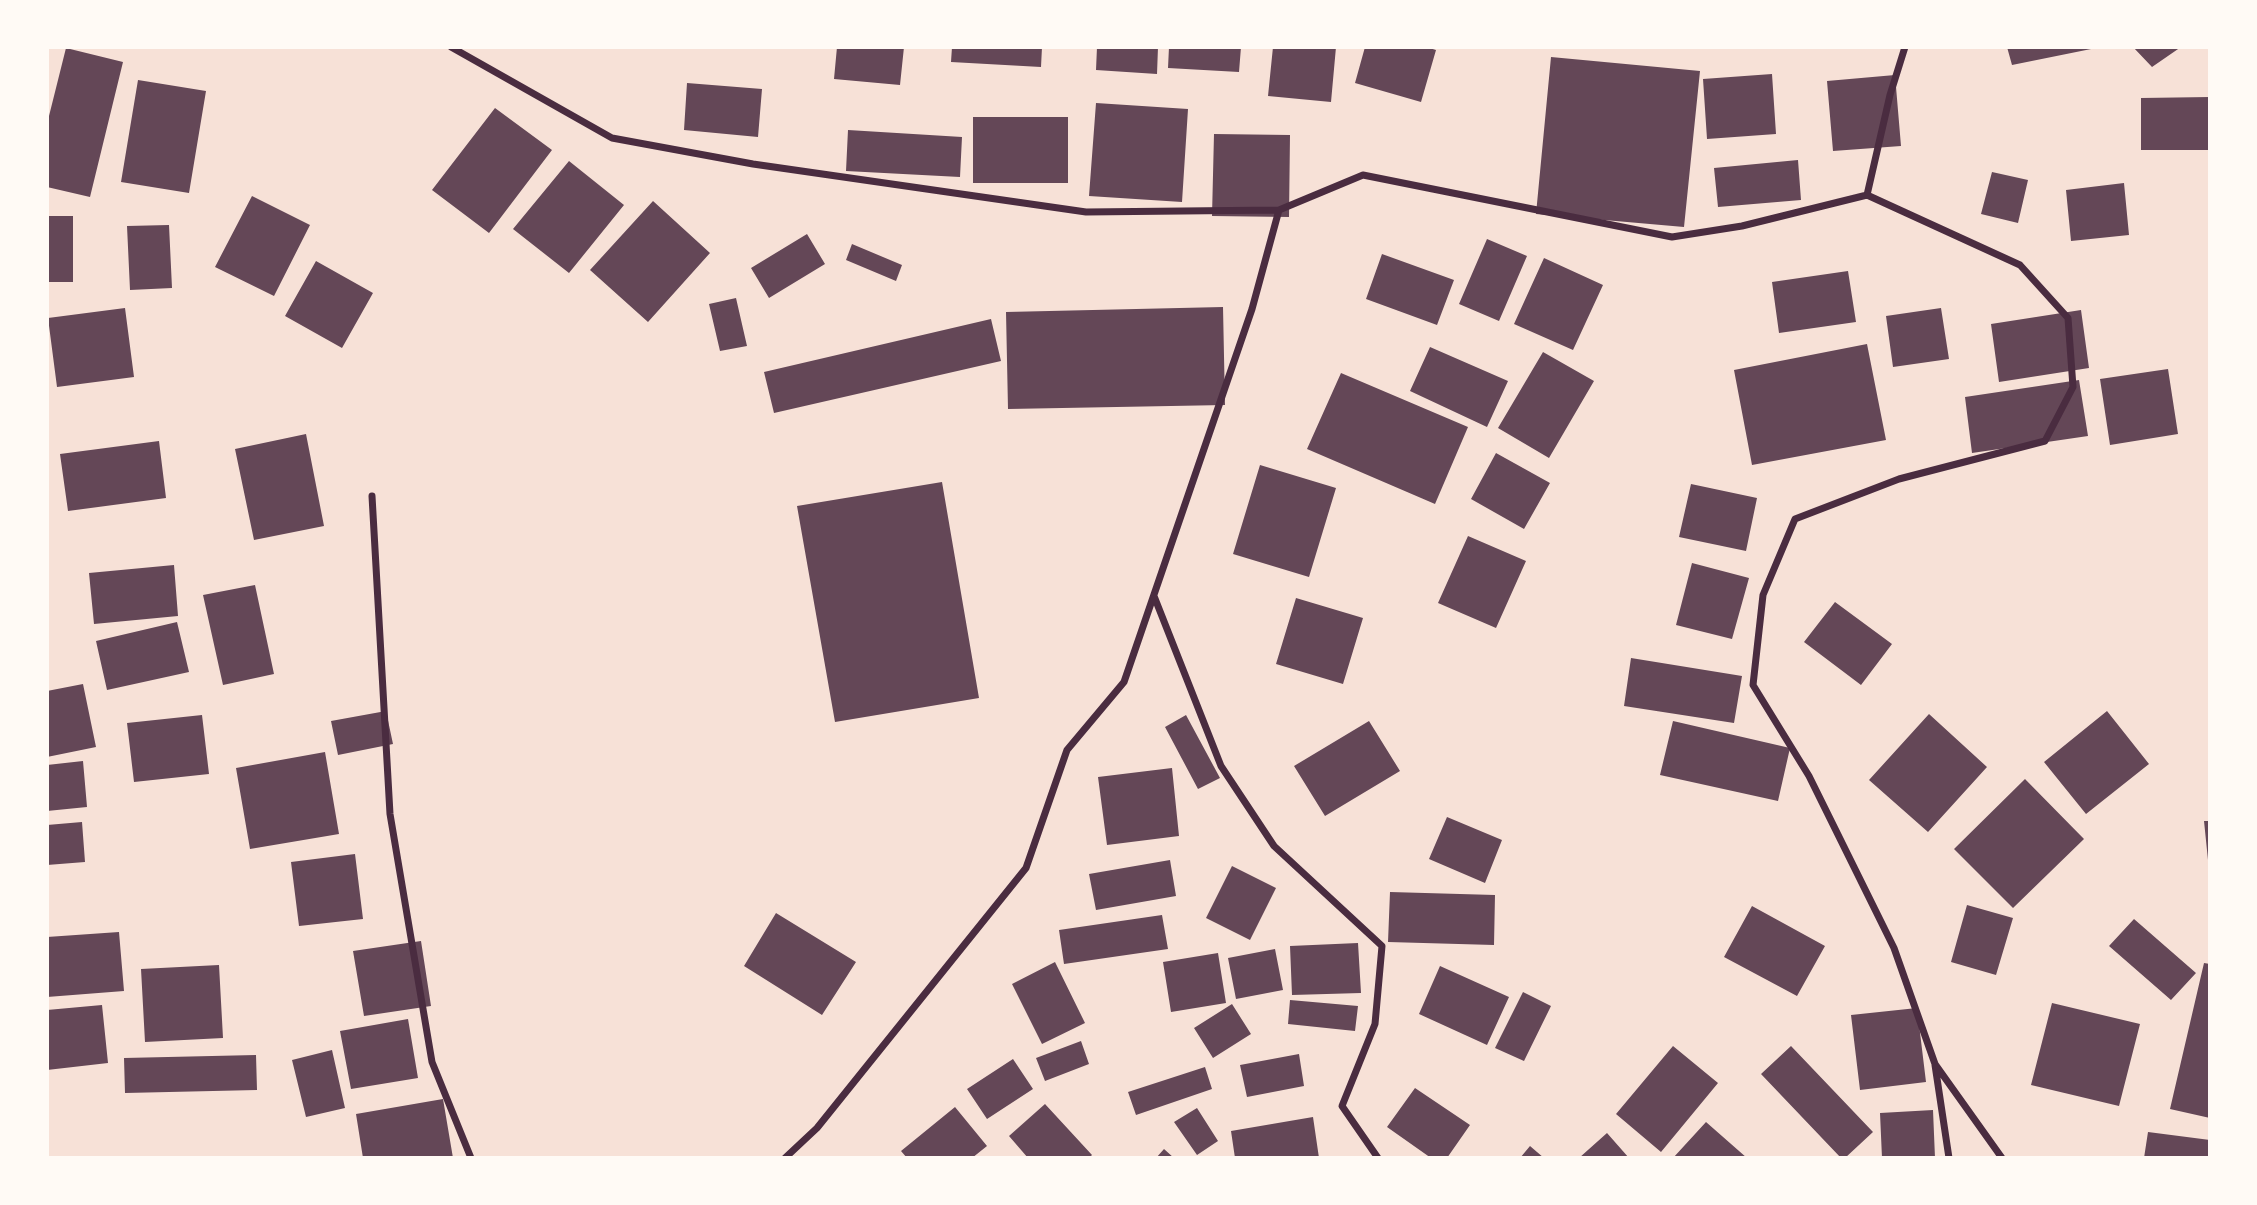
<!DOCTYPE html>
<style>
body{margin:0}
#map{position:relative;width:2257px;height:1205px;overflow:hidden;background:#f7e1d7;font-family:Roboto,sans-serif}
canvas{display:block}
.frame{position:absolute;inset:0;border:49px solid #fffaf5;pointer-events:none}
</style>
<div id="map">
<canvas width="2257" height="1205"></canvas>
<div class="frame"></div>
</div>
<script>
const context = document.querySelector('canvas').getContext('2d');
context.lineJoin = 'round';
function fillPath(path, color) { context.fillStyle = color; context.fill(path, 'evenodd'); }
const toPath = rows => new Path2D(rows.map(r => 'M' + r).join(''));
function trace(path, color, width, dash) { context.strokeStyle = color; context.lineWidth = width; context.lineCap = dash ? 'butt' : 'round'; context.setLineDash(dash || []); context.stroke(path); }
const building = toPath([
 [837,47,904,47,900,85,834,79],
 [952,47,1042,47,1041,67,951,62],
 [1097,47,1158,47,1157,74,1096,70],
 [1169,47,1241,47,1239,72,1168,68],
 [1273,47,1336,47,1331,102,1268,96],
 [1365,47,1426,47,1436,50,1421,102,1355,83],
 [2007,47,2096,47,2096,48,2012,65],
 [2133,47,2181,47,2152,67],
 [66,48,123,62,90,197,47,187,47,124],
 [1551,57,1700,71,1684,227,1536,214],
 [1772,74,1776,134,1707,139,1703,79],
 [1895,75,1901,146,1833,151,1827,81],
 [138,80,206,91,189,193,121,182],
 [687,83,762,89,758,137,684,130],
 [2210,97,2210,150,2141,150,2141,98],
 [1096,103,1188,109,1182,202,1089,196],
 [495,108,552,150,489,233,432,190],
 [973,117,1068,117,1068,183,973,183],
 [848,130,962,137,960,177,846,171],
 [1214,134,1290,135,1289,217,1212,216],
 [1798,160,1801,200,1718,207,1714,168],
 [569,161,624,205,569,273,513,229],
 [1992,172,2028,180,2018,223,1981,214],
 [2124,183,2129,235,2071,241,2066,190],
 [252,196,310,225,274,296,215,267],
 [653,201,710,253,648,322,590,270],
 [47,216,73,216,73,282,47,282],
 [169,225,172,288,130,290,127,226],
 [807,234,825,264,769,298,751,268],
 [1487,239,1527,256,1499,321,1459,304],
 [852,244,902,265,896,281,846,260],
 [1382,254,1454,280,1437,325,1366,299],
 [1544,258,1603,285,1573,350,1514,324],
 [316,261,373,293,342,348,285,316],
 [1848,271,1856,322,1779,333,1772,282],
 [736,298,747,346,720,351,709,304],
 [1223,307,1225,405,1008,409,1006,312],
 [125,308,134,377,57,387,48,318],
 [1941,308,1949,359,1893,367,1886,316],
 [2081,310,2089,368,1999,382,1991,324],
 [991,319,1001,361,774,413,764,372],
 [1867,344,1886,440,1752,465,1734,370],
 [1430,347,1508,381,1487,427,1410,391],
 [1543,352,1594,381,1549,458,1498,428],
 [2168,369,2178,434,2110,445,2100,379],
 [1341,373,1468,427,1435,504,1307,449],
 [2079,380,2088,436,1972,453,1965,397],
 [306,434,324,526,254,540,235,449],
 [159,441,166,498,68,511,60,454],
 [1496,453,1550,483,1524,529,1471,499],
 [1260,465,1336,488,1309,577,1233,554],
 [942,482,979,698,835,722,797,506],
 [1691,484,1757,498,1746,551,1679,537],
 [1468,536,1526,561,1496,628,1438,603],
 [1692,563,1749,578,1732,639,1676,625],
 [174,565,178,616,94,624,89,573],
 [255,585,274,674,223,685,203,595],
 [1296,598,1363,618,1343,684,1276,664],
 [1835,602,1892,644,1861,685,1804,642],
 [177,622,189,672,107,690,96,641],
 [1631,658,1742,676,1734,723,1624,706],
 [83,684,96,747,47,757,47,691],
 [386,711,393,744,338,755,331,721],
 [2107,711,2149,764,2086,814,2044,762],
 [1929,714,1987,767,1928,832,1869,780],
 [202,715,209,774,134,782,127,723],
 [1186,715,1220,778,1198,789,1165,727],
 [1369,721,1400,771,1325,816,1294,766],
 [1673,721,1790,748,1778,801,1660,775],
 [325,752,339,834,250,849,236,768],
 [83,761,87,807,47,811,47,765],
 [1172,768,1179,836,1107,845,1098,777],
 [2025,779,2084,839,2013,908,1954,849],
 [1447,817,1502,840,1485,883,1429,859],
 [2204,821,2210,821,2210,860,2208,860],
 [82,822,85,862,47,865,47,825],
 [355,854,363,919,299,926,291,862],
 [1170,860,1176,896,1096,910,1089,874],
 [1232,866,1276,888,1250,940,1206,918],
 [1390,892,1495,895,1494,945,1388,942],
 [1967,905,2013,918,1996,975,1951,962],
 [1752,906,1825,946,1797,996,1724,957],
 [776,913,856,962,822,1015,744,966],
 [1162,915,1168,949,1064,964,1059,930],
 [2134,919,2196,973,2171,1000,2109,946],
 [119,932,124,991,47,997,47,937],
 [421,941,431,1006,364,1016,353,951],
 [1358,943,1361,993,1292,995,1290,946],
 [1275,949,1283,990,1236,999,1228,958],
 [1218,953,1226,1003,1171,1012,1163,962],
 [1055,962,1085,1023,1042,1044,1012,984],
 [2204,963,2210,964,2210,1118,2170,1109],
 [219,965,223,1038,145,1042,141,969],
 [1440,966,1509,997,1487,1045,1419,1014],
 [1523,992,1551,1006,1524,1061,1495,1048],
 [1290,1000,1358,1006,1355,1031,1288,1024],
 [2052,1003,2140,1024,2119,1106,2031,1085],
 [1232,1004,1251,1034,1213,1058,1194,1028],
 [102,1005,108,1063,47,1070,47,1010],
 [1917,1008,1926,1082,1860,1090,1851,1015],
 [408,1019,418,1078,351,1089,340,1031],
 [1081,1041,1089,1064,1045,1081,1036,1058],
 [1673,1046,1718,1083,1661,1152,1616,1114],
 [1791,1046,1873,1132,1845,1158,1841,1158,1761,1074],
 [332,1050,345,1108,306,1117,292,1060],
 [1299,1054,1304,1086,1247,1097,1240,1065],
 [256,1055,257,1090,125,1093,124,1058],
 [1013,1059,1033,1089,987,1119,967,1089],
 [1205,1067,1212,1089,1136,1115,1128,1092],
 [1415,1088,1470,1125,1447,1158,1431,1158,1387,1127],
 [443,1099,453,1158,363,1158,356,1114],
 [1045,1104,1092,1155,1089,1158,1028,1158,1009,1136],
 [955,1107,987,1146,972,1158,907,1158,901,1151],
 [1197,1108,1218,1141,1197,1155,1174,1122],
 [1933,1110,1935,1158,1882,1158,1880,1113],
 [1313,1117,1319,1158,1235,1158,1231,1131],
 [1706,1122,1747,1158,1673,1158],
 [2148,1132,2210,1140,2210,1158,2144,1158],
 [1607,1133,1629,1158,1579,1158],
 [1530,1146,1544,1158,1520,1158],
 [1164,1149,1174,1158,1156,1158]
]);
const minor = toPath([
 [451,47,612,138,753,164,1086,212,1279,210,1363,175,1672,237,1742,226,1867,195,2020,265,2068,318,2073,387,2045,441,1899,479,1795,519,1763,595,1753,685,1809,776,1894,948,1935,1064,2002,1158],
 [1867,195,1890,95,1905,47],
 [372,496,390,814,432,1062,471,1158],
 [1154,596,1221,766,1274,846,1382,946,1375,1024,1342,1106,1378,1158],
 [1935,1065,1949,1158],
 [785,1158,817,1128,1026,868,1067,750,1124,682,1252,309,1279,210]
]);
fillPath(building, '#644757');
trace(minor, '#4a2c40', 7);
</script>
